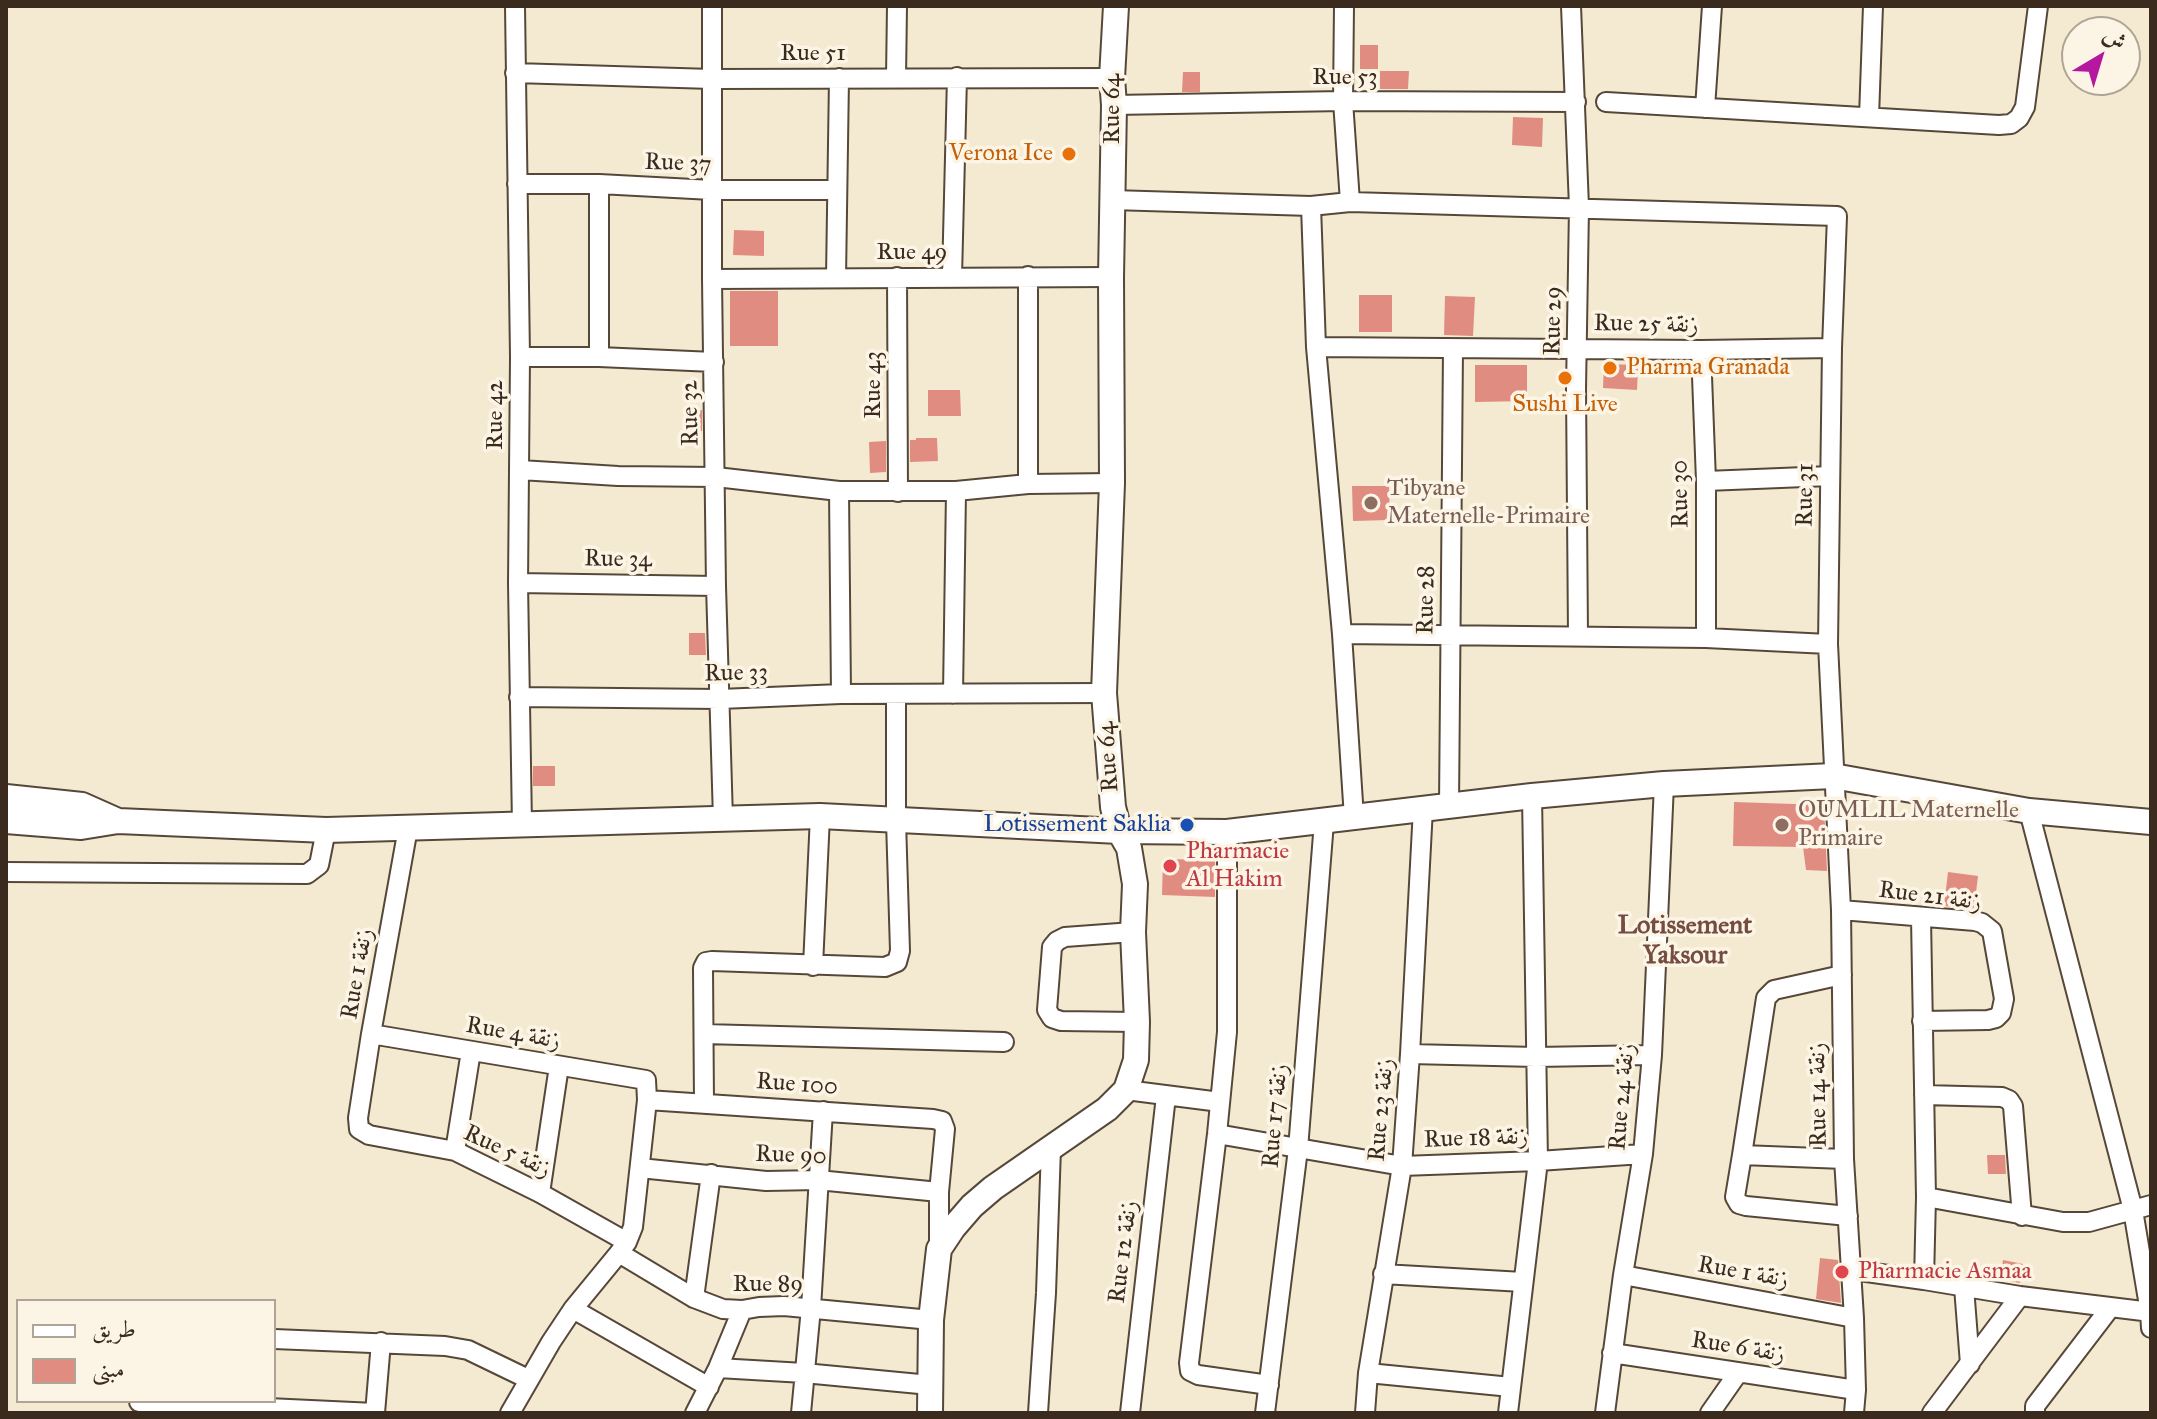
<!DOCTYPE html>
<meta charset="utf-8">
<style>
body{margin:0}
#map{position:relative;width:2157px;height:1419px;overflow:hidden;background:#f4ead1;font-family:"IM FELL Great Primer",Amiri,serif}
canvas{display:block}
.frame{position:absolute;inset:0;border:8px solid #3b2a1e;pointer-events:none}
.legend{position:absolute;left:16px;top:1299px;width:260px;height:104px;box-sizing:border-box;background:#fcf5e5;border:2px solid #afa495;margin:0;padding:10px 14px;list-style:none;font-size:24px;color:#3b2a1e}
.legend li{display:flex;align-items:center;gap:16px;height:40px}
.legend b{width:40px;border:2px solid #afa495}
.north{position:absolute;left:2061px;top:16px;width:80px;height:80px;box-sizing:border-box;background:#fcf5e5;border:2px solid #afa495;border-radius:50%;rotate:38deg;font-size:22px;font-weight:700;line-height:32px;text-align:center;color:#3b2a1e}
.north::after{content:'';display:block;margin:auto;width:28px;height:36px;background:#b5179e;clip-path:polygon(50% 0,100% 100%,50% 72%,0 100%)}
</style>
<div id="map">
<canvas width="2157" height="1419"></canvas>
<div class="frame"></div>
<ul class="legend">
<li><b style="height:10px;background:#fff"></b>طريق</li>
<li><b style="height:22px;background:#e18c81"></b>مبنى</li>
</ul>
<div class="north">ش</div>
</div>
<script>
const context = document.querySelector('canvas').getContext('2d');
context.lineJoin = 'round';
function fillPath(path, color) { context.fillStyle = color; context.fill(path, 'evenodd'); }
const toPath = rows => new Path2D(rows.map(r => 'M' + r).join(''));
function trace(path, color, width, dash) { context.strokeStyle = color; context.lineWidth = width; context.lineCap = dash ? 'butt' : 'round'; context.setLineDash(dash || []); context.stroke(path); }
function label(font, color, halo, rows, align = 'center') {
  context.font = font + ' "IM FELL Great Primer",Amiri,serif'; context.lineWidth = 7; context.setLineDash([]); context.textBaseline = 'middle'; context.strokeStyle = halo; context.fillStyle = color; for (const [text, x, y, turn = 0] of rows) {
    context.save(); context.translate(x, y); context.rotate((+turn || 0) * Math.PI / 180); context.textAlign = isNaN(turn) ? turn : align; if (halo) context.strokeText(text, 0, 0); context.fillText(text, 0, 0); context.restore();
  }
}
const building = toPath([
 [1360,45,1378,45,1378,69,1360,69],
 [1380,71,1409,71,1408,89,1380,89],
 [1183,72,1200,72,1200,92,1182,92],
 [1513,117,1543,118,1542,147,1512,145],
 [734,230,764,231,764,256,733,255],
 [730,291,778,291,778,346,730,346],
 [1359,295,1392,295,1392,332,1359,332],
 [1445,296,1475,297,1473,336,1444,335],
 [1604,364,1638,365,1637,390,1603,388],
 [1475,365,1527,365,1527,401,1475,402],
 [928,390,960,390,961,416,928,416],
 [687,410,702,410,702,431,688,431],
 [916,438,937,438,938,461,910,462,910,440,916,440],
 [886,441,886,472,870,473,869,442],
 [1352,486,1389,486,1390,520,1353,521],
 [689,633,705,633,706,655,689,655],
 [533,766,555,766,555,786,533,786],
 [1734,802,1824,805,1827,871,1806,870,1803,847,1733,846],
 [1163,859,1215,860,1215,897,1162,895],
 [1948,872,1978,876,1974,909,1944,906],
 [1987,1155,2005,1155,2006,1174,1988,1174],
 [1820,1258,1838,1260,1841,1303,1816,1299],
 [2003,1260,2023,1264,2020,1283,2000,1279]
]);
const street = toPath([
 [515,6,520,357,518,583,522,825],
 [712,6,712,279,716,586,723,819],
 [1344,6,1343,101,1350,202],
 [1571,6,1579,207,1576,389,1578,636],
 [515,73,712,79,1112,78],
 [896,78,897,6],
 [1606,102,1999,125,2011,124,2019,118,2025,107,2038,6],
 [1114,105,1343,101,1576,102],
 [1705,108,1712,6],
 [1869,117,1873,6],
 [517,184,599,184,712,190,837,190],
 [599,184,599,357],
 [1112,200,1311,206,1350,202,1837,216,1832,348,1828,644,1841,910,1844,1159,1854,1318,1856,1390,1854,1413],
 [1311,206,1316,347,1342,634,1354,818],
 [897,277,898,492],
 [952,277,957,77],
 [836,278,839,78],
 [712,279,1111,277],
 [1316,347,1701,350,1832,348],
 [1701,350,1706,481,1706,638],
 [520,357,599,357,714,362],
 [520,470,618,476,716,477,839,491,956,491,1028,484,1112,483],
 [1706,481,1830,476],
 [1028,484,1028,276],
 [839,491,841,694],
 [518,583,716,586],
 [1342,634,1706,638,1828,644],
 [953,694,956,491],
 [519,697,720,699,841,694,1104,693],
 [1449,805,1453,349],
 [2029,811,2133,1210,2150,1312,2151,1328],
 [408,828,371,1034,358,1118,359,1129,369,1135,455,1151,540,1193,627,1242],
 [1227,832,1227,1032,1217,1134,1189,1363,1190,1371,1198,1375,1269,1385],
 [6,872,307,874,319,865,326,830],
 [1841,910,1975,921,1982,923,1992,931,2004,999,2001,1013,1996,1018,1988,1020,1922,1021],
 [1921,918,1926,1197,1924,1280],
 [1133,932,1065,937,1057,941,1052,947,1047,1010,1052,1018,1061,1021,1137,1022],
 [813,966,820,816],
 [371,1034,646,1080,647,1100,633,1227,627,1242,619,1253,573,1309,551,1342,510,1413],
 [704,1034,1004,1042],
 [1410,1054,1536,1057,1652,1055],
 [1126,1090,1220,1102],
 [1924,1095,2002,1097,2009,1100,2013,1106,2022,1216],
 [647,1100,933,1119,942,1121,945,1129,939,1192,939,1249],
 [704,1103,703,968,706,962,712,961,885,967,897,962,900,951,896,821,896,695],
 [1217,1134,1402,1166,1538,1161,1643,1154],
 [455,1151,471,1051],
 [1742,1155,1766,998,1774,990,1842,975],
 [1844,1159,1742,1155,1735,1197,1739,1204,1746,1206,1848,1216],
 [640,1168,766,1181,818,1180,939,1192],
 [540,1193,559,1066],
 [1926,1197,2063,1222,2089,1222,2151,1205],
 [619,1253,694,1298,723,1309,742,1310,759,1307,784,1306,931,1320],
 [1852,1270,1924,1280,2020,1296,2151,1312],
 [1383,1274,1523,1282],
 [1623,1275,1854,1318],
 [1964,1287,1970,1364],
 [694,1298,711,1174],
 [573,1309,709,1387],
 [274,1339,445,1346,468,1350,528,1379],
 [1612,1353,1856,1390],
 [718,1368,804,1373,930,1385],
 [1368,1373,1511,1387],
 [139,1402,375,1413],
 [375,1413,381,1342],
 [695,1413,718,1368,742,1310],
 [801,1413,811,1308,823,1111],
 [1038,1413,1046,1293,1051,1148],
 [1130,1413,1166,1096],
 [1265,1413,1298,1149,1324,822],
 [1365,1413,1368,1373,1402,1166,1410,1054,1423,808],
 [1508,1413,1538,1161,1532,796],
 [1605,1413,1623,1275,1643,1154,1652,1055,1664,784],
 [1710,1413,1738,1373],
 [1932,1413,2020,1296],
 [2035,1413,2035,1406,2110,1308]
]);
const secondary = toPath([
 [6,797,82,805,118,821],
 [6,821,81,827,118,821,326,830,820,816,1119,831,1227,832,1532,796,1664,784,1833,776,2029,811,2151,822],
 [930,1413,931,1320,939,1249,953,1228,972,1206,993,1188,1107,1109,1126,1090,1136,1060,1137,1022,1133,932,1135,884,1129,848,1119,831,1113,807,1104,693,1112,483,1111,277,1114,105,1112,78,1116,6]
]);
const markers = [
 [1069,154,8,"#e8710a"],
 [1610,368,8,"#e8710a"],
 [1565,378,8,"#e8710a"],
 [1371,503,8,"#8d6e63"],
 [1187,825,8,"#1a4fb4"],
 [1782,825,8,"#8d6e63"],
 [1170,866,8,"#e0444e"],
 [1842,1272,8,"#e0444e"]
];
const streetNames = [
 ["Rue 51",813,54],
 ["Rue 53",1345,78],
 ["Rue 64",1113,109,-90],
 ["Rue 37",678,164,2],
 ["Rue 49",912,253],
 ["Rue 29",1554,321,-89],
 ["Rue 25 زنقة",1646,325,1],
 ["Rue 43",874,385,-90],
 ["Rue 32",691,413,-91],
 ["Rue 42",496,415,-90],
 ["Rue 30",1681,494,-91],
 ["Rue 31",1806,495,-89],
 ["Rue 34",618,560,1],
 ["Rue 28",1427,600,-89],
 ["Rue 33",736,674,-1],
 ["Rue 64",1109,757,-94],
 ["Rue 21 زنقة",1930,897,7],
 ["Rue 1 زنقة",358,974,-80],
 ["Rue 4 زنقة",513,1034,10],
 ["Rue 100",797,1085,4],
 ["Rue 14 زنقة",1819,1095,-91],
 ["Rue 24 زنقة",1623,1097,-85],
 ["Rue 23 زنقة",1382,1110,-85],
 ["Rue 17 زنقة",1276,1116,-85],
 ["Rue 18 زنقة",1476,1139,-2],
 ["Rue 5 زنقة",507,1152,25],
 ["Rue 90",791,1156,2],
 ["Rue 12 زنقة",1124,1252,-83],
 ["Rue 1 زنقة",1743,1273,10],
 ["Rue 89",768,1285],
 ["Rue 6 زنقة",1738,1348,9]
];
const foodNames = [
 ["Verona Ice",1053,154],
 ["Pharma Granada",1626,368,"left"],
 ["Sushi Live",1565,405,"center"]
];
const educationNames = [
 ["Tibyane",1387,489],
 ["Maternelle-Primaire",1387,517],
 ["OUMLIL Maternelle",1798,811],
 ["Primaire",1798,839]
];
const transitNames = [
 ["Lotissement Saklia",1171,825]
];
const healthNames = [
 ["Pharmacie",1186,852],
 ["Al Hakim",1186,880],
 ["Pharmacie Asmaa",1858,1272]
];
const neighbourhoodNames = [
 ["Lotissement",1685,927],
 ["Yaksour",1685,957]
];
fillPath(building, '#e18c81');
trace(street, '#574739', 22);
trace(secondary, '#574739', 28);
trace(street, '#fff', 18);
trace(secondary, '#fff', 24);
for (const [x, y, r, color] of markers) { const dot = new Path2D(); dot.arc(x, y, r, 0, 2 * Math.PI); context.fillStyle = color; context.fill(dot); trace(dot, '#fcf5e5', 3); }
label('24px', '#3b2a1e', '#fcf5e5', streetNames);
label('24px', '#c56008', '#fcf5e5', foodNames, 'right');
label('24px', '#785e54', '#fcf5e5', educationNames, 'left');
label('24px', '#164399', '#fcf5e5', transitNames, 'right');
label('24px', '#be3a42', '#fcf5e5', healthNames, 'left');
label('bold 26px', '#754c41', '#fcf5e5', neighbourhoodNames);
</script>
